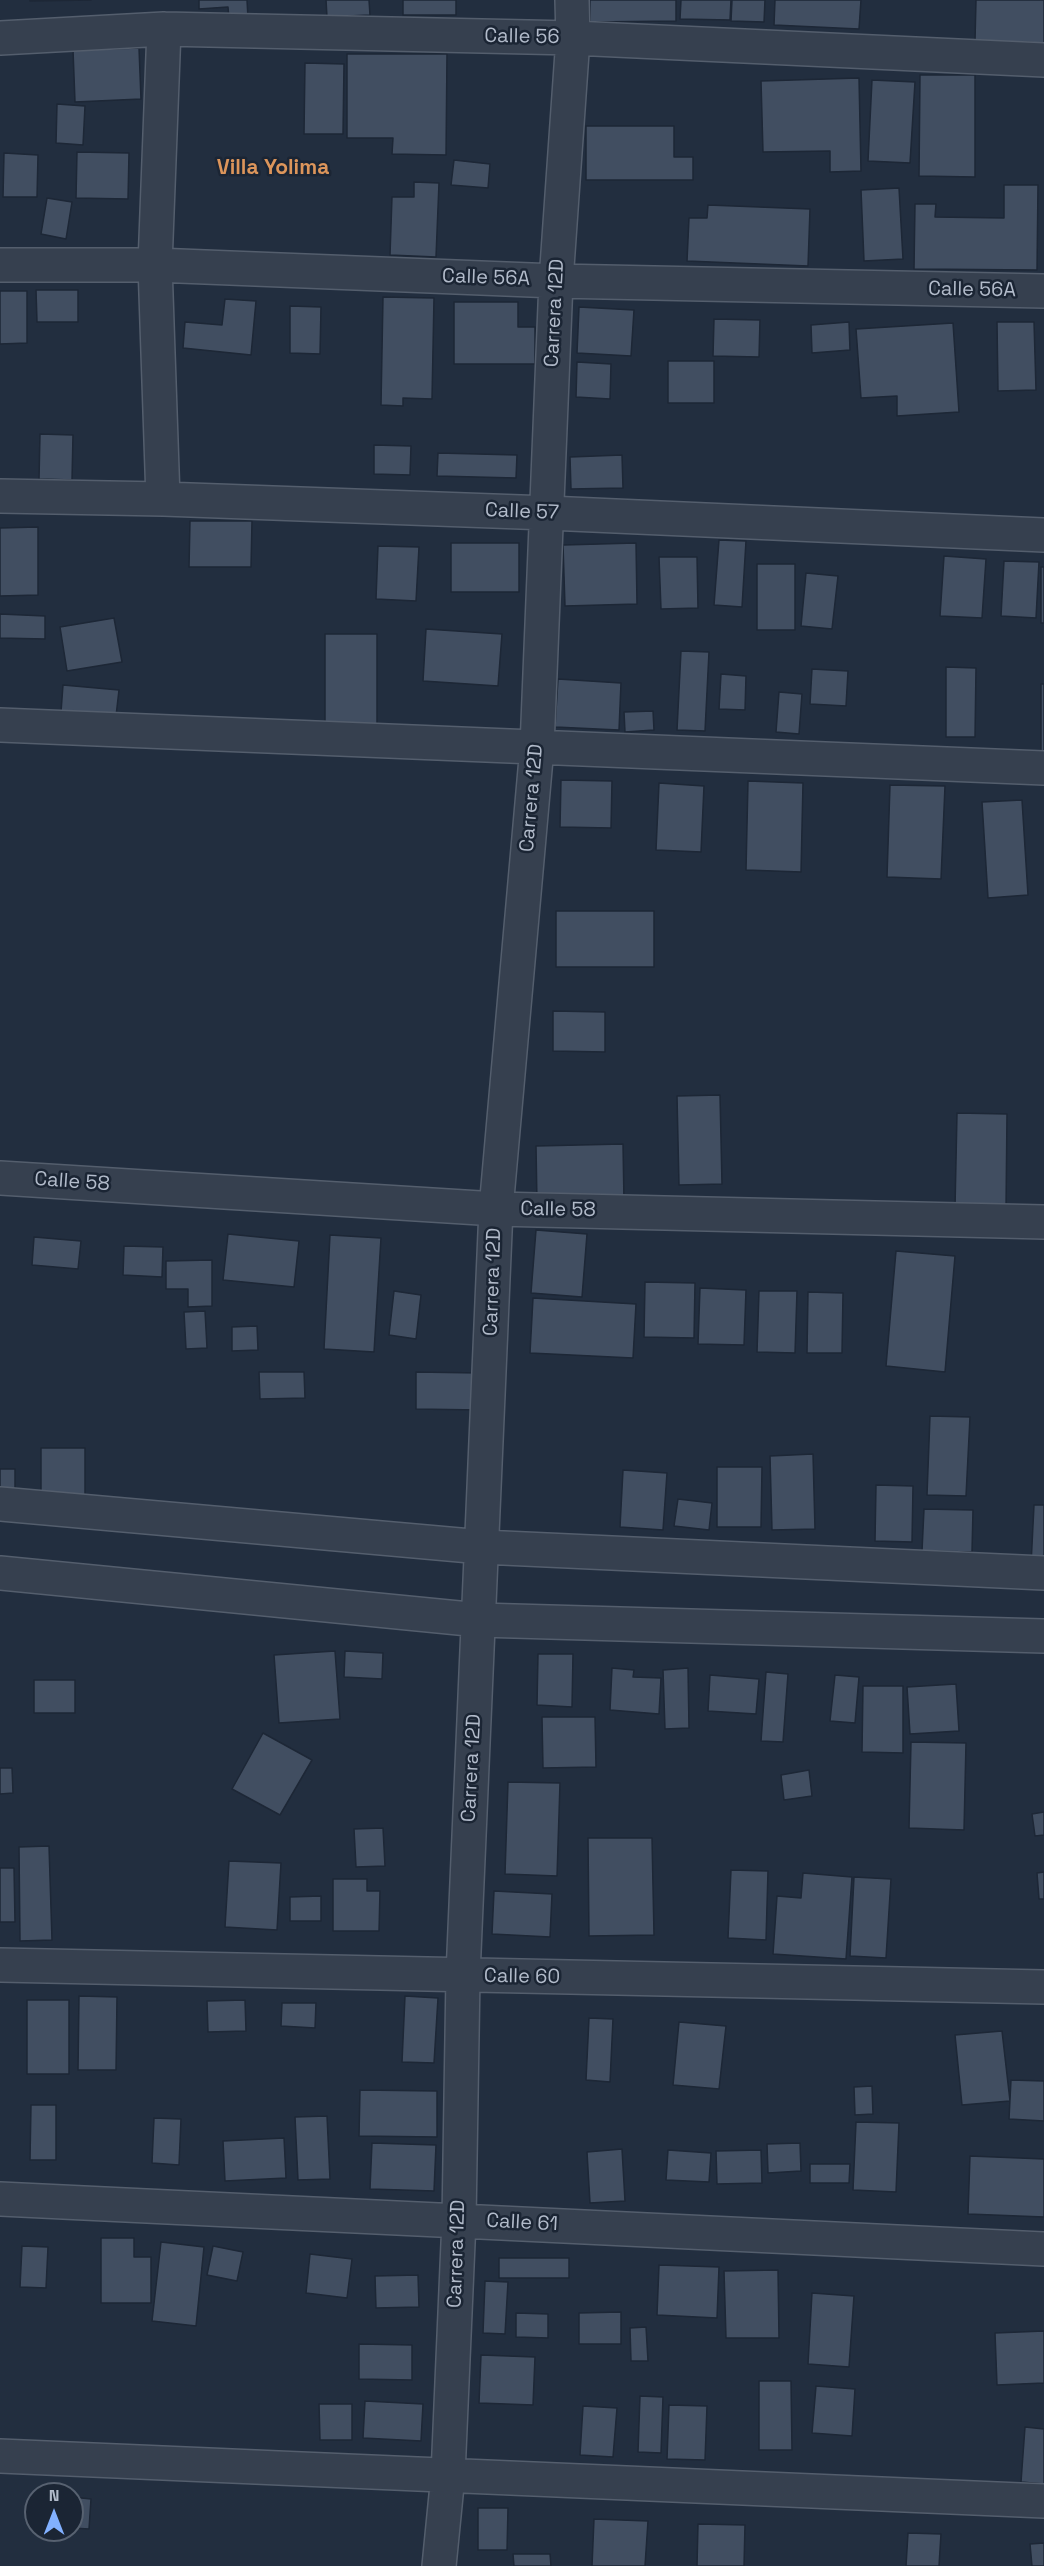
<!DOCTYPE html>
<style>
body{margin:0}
#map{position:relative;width:1044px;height:2566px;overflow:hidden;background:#222e3f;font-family:"Space Grotesk",sans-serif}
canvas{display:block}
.north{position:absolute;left:24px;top:2482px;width:60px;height:60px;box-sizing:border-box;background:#1b2534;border:2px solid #576170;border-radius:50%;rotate:0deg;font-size:16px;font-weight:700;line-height:24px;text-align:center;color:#b2bbca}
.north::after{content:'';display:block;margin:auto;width:21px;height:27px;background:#82b0ff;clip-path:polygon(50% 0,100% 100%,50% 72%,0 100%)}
</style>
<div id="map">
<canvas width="1044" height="2566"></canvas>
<div class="north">N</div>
</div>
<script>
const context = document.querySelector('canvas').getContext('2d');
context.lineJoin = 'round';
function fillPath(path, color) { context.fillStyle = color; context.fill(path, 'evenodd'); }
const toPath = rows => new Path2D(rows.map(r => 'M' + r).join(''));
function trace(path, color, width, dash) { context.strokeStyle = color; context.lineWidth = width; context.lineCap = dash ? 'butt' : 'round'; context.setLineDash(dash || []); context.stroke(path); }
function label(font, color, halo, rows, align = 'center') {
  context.font = font + ' "Space Grotesk",sans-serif'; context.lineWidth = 5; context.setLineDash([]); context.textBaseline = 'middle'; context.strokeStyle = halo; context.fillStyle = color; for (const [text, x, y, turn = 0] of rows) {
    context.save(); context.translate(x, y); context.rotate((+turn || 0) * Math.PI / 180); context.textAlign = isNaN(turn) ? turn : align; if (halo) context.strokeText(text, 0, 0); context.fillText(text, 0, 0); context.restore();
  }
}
const building = toPath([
 [30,0,91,0,30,1,30,0],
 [199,0,247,0,248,18,229,19,228,7,199,9,199,0],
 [326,0,369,0,370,15,327,17,326,0],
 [403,0,456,0,456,15,403,15,403,0],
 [590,0,676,0,676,21,590,22,590,0],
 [681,0,731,0,730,20,680,19,681,0],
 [732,0,765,0,764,22,731,21,732,0],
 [775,0,861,0,859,29,774,25,775,0],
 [976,0,1044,0,1044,43,975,41,976,0],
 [139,48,141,99,75,102,73,50,139,48],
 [347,54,447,54,446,155,392,154,393,138,347,138,347,54],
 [305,63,344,64,343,134,304,134,305,63],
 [920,75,975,75,975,177,919,176,920,75],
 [859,78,861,171,830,172,830,151,763,152,761,81,859,78],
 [872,80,915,82,910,163,868,161,872,80],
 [57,104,85,106,83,145,56,143,57,104],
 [586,126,674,126,674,157,693,157,693,180,586,180,586,126],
 [77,152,129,153,128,199,76,198,77,152],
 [4,153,38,155,37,197,3,197,4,153],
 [454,160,490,164,488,188,451,185,454,160],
 [414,182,439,183,436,257,390,255,392,197,414,197,414,182],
 [1004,185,1038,185,1037,270,914,269,915,204,936,204,935,217,1004,218,1004,185],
 [899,188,903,259,864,261,861,190,899,188],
 [47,198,72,202,66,239,41,234,47,198],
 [708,205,810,209,808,266,687,261,689,218,707,218,708,205],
 [36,290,78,290,78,322,37,322,36,290],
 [0,291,27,291,27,343,0,344,0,291],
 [383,297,434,298,432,399,403,398,403,406,381,405,383,297],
 [225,299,256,301,251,355,183,348,185,322,222,325,225,299],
 [454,302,518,302,518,327,535,327,535,364,454,364,454,302],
 [290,306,321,307,320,354,290,353,290,306],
 [579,307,634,310,631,356,577,353,579,307],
 [714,319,760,320,759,357,713,356,714,319],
 [849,322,850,350,812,353,811,325,849,322],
 [997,322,1034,322,1036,390,998,391,997,322],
 [953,323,959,412,897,416,897,396,861,398,856,329,953,323],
 [668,361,714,361,714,403,668,403,668,361],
 [577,362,611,364,610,399,576,397,577,362],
 [40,434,73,435,72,480,39,479,40,434],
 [374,445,411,446,410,475,374,474,374,445],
 [438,453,517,455,516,478,437,476,438,453],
 [622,455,623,488,571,489,570,457,622,455],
 [190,521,252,521,251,567,189,567,190,521],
 [38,527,38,595,0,596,0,528,38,527],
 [719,540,746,541,742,607,714,605,719,540],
 [451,543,519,543,519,592,451,592,451,543],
 [636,543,637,604,565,606,563,545,636,543],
 [378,546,419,547,416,601,376,599,378,546],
 [944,556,986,559,982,618,940,616,944,556],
 [659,557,697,557,698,608,661,609,659,557],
 [1004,561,1039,562,1036,618,1001,616,1004,561],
 [757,564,795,564,795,630,757,630,757,564],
 [1041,567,1044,567,1044,623,1041,623,1041,567],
 [806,573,838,576,832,629,801,626,806,573],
 [0,614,45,616,45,639,0,638,0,614],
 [114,618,122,662,67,671,60,627,114,618],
 [426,629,502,634,498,686,423,681,426,629],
 [325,634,377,634,377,730,325,730,325,634],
 [681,651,709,652,705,731,677,730,681,651],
 [946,667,976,668,975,737,946,737,946,667],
 [812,669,848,671,846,706,810,704,812,669],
 [721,674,746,676,745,710,719,709,721,674],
 [558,679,621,683,619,730,555,727,558,679],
 [1041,684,1044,684,1044,760,1041,760,1041,684],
 [63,685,119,690,116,716,61,712,63,685],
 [779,692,802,694,799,734,776,732,779,692],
 [653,711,654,730,625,732,624,712,653,711],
 [561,780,612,781,611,828,560,827,561,780],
 [748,781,803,783,801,872,746,870,748,781],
 [659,783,704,786,701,852,656,850,659,783],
 [890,785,945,786,941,879,887,877,890,785],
 [1022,800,1028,895,988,898,982,802,1022,800],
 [556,911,654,911,654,967,556,967,556,911],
 [553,1011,605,1012,605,1052,553,1051,553,1011],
 [720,1095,722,1184,679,1185,677,1096,720,1095],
 [957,1113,1007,1114,1006,1209,955,1208,957,1113],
 [623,1144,624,1202,537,1204,536,1146,623,1144],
 [536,1230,587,1234,582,1297,531,1293,536,1230],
 [228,1234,299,1241,294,1287,223,1280,228,1234],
 [330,1235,381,1238,374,1352,324,1349,330,1235],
 [34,1237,81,1241,78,1269,32,1265,34,1237],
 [124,1246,163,1247,162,1277,123,1275,124,1246],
 [896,1251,955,1256,945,1372,886,1366,896,1251],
 [212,1260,212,1306,188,1307,188,1289,166,1289,166,1261,212,1260],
 [645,1282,695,1283,694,1338,644,1337,645,1282],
 [700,1288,746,1290,744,1345,698,1344,700,1288],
 [394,1291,421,1295,416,1339,389,1335,394,1291],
 [759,1291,797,1291,795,1353,757,1352,759,1291],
 [808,1292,843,1293,842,1353,807,1353,808,1292],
 [533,1298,636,1304,633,1358,530,1353,533,1298],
 [205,1311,207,1348,186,1349,184,1312,205,1311],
 [257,1326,258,1350,232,1351,232,1327,257,1326],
 [259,1372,304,1372,305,1398,260,1399,259,1372],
 [416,1372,479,1373,479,1410,416,1409,416,1372],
 [930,1416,970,1417,966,1496,927,1495,930,1416],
 [41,1448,85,1448,85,1504,41,1503,41,1448],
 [813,1454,815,1529,772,1530,770,1456,813,1454],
 [717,1467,762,1467,761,1527,717,1527,717,1467],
 [0,1469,15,1469,15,1498,0,1498,0,1469],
 [623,1470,667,1473,663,1530,620,1527,623,1470],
 [876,1485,913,1486,912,1542,875,1541,876,1485],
 [678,1499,712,1503,709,1530,674,1526,678,1499],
 [1034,1505,1044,1505,1044,1565,1031,1565,1034,1505],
 [924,1509,973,1510,972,1552,922,1551,924,1509],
 [335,1651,340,1719,279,1723,274,1655,335,1651],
 [345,1651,383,1653,382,1679,344,1677,345,1651],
 [538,1654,573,1654,572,1707,537,1705,538,1654],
 [612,1668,634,1670,633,1677,661,1678,659,1714,610,1710,612,1668],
 [688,1668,689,1728,665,1729,663,1670,688,1668],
 [766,1672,788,1674,783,1742,761,1741,766,1672],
 [710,1675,759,1679,756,1714,708,1711,710,1675],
 [835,1675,859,1677,855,1723,830,1721,835,1675],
 [34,1680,75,1680,75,1713,34,1713,34,1680],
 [956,1684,959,1731,910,1734,907,1687,956,1684],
 [863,1686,903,1686,903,1753,862,1752,863,1686],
 [542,1717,595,1717,596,1767,543,1768,542,1717],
 [263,1733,312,1760,280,1815,232,1789,263,1733],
 [911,1742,966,1743,964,1830,909,1828,911,1742],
 [0,1768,12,1768,13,1793,0,1794,0,1768],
 [809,1770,812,1796,784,1800,781,1775,809,1770],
 [508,1782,560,1783,557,1876,505,1874,508,1782],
 [1044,1812,1044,1835,1035,1836,1032,1814,1044,1812],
 [383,1828,385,1866,356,1867,354,1829,383,1828],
 [588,1838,652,1838,654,1935,589,1936,588,1838],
 [49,1846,52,1940,20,1941,19,1847,49,1846],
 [229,1861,281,1863,277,1930,225,1927,229,1861],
 [0,1868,14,1868,15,1922,0,1922,0,1868],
 [731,1870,768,1871,766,1940,728,1938,731,1870],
 [1044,1872,1044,1899,1039,1899,1037,1873,1044,1872],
 [803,1873,852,1877,846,1959,773,1954,777,1896,801,1898,803,1873],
 [854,1877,891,1879,886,1958,850,1956,854,1877],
 [333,1879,367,1879,367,1891,380,1891,379,1931,333,1931,333,1879],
 [494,1891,552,1894,550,1937,492,1934,494,1891],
 [321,1896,321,1921,290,1921,290,1897,321,1896],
 [79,1996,117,1997,116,2070,78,2070,79,1996],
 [405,1996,438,1998,434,2063,402,2062,405,1996],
 [27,2000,69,2000,69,2074,27,2074,27,2000],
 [245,2000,246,2031,208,2032,207,2001,245,2000],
 [282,2003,316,2003,315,2028,281,2026,282,2003],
 [589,2018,613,2019,610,2082,586,2080,589,2018],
 [679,2022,726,2026,719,2089,673,2085,679,2022],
 [1002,2031,1010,2101,962,2105,955,2035,1002,2031],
 [1011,2080,1044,2081,1044,2121,1009,2119,1011,2080],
 [872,2086,873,2114,855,2115,854,2087,872,2086],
 [360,2090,437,2091,437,2137,359,2136,360,2090],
 [31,2105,56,2105,56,2160,30,2160,31,2105],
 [327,2116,330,2179,298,2180,295,2117,327,2116],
 [154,2118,181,2119,179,2165,152,2163,154,2118],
 [856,2122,899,2123,896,2192,853,2190,856,2122],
 [284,2138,286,2178,225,2181,223,2141,284,2138],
 [372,2143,436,2145,434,2191,370,2189,372,2143],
 [800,2143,801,2171,768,2173,767,2144,800,2143],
 [622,2149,625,2201,590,2203,587,2152,622,2149],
 [668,2150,711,2153,709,2182,666,2180,668,2150],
 [761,2150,762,2183,717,2184,716,2151,761,2150],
 [970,2156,1044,2159,1044,2217,968,2214,970,2156],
 [810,2164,850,2164,849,2183,810,2183,810,2164],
 [101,2238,134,2238,134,2257,151,2257,151,2303,101,2303,101,2238],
 [161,2242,204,2247,196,2326,152,2321,161,2242],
 [22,2246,48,2247,46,2288,20,2287,22,2246],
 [213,2246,243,2252,237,2281,207,2275,213,2246],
 [310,2254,352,2259,347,2298,306,2293,310,2254],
 [499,2258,569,2258,569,2278,499,2278,499,2258],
 [659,2265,719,2267,717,2318,657,2315,659,2265],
 [778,2270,779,2338,726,2338,724,2271,778,2270],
 [418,2275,419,2307,376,2308,375,2276,418,2275],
 [485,2281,508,2282,505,2334,483,2333,485,2281],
 [812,2293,854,2296,849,2367,808,2364,812,2293],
 [621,2312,621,2344,579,2344,579,2313,621,2312],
 [516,2313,548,2314,548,2338,516,2337,516,2313],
 [646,2327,648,2361,631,2361,630,2328,646,2327],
 [1044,2331,1044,2383,997,2385,995,2333,1044,2331],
 [359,2344,412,2345,412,2380,359,2379,359,2344],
 [481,2355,535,2357,533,2405,479,2403,481,2355],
 [759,2381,791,2381,792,2450,759,2450,759,2381],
 [816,2386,855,2389,852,2436,812,2433,816,2386],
 [640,2396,663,2397,661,2453,638,2452,640,2396],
 [365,2401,423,2404,421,2441,363,2438,365,2401],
 [319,2404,352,2404,352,2440,320,2440,319,2404],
 [669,2405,707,2406,705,2460,667,2459,669,2405],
 [583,2406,617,2408,613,2457,580,2455,583,2406],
 [1025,2427,1044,2429,1044,2484,1021,2482,1025,2427],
 [72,2497,91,2499,89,2529,72,2528,72,2497],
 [478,2508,508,2508,507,2550,478,2550,478,2508],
 [594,2519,648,2521,645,2566,592,2566,594,2519],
 [698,2524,745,2525,744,2566,697,2566,698,2524],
 [908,2533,941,2534,939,2566,906,2566,908,2533],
 [1044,2543,1044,2566,1032,2566,1030,2544,1044,2543],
 [513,2554,550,2554,551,2566,514,2566,513,2554]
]);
const street = toPath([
 [0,38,164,29,573,38,1044,60],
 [0,265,155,265,556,281,1044,291],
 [0,496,163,499,548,513,1044,535],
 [163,499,155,265,164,29],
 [0,725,1044,768],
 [0,1178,496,1209,1044,1222],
 [0,1504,482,1547,1044,1573],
 [0,1573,479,1620,1044,1636],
 [0,1965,1044,1987],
 [0,2199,1044,2249],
 [0,2456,1044,2501],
 [439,2566,448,2475,459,2220,463,1975,496,1209,537,747,556,281,573,38,572,0]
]);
const streetNames = [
 ["Calle 56",522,37,1],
 ["Calle 56A",486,278,2],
 ["Calle 56A",972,290,1],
 ["Carrera 12D",555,313,-87],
 ["Calle 57",522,512,2],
 ["Carrera 12D",532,798,-85],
 ["Calle 58",72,1182,4],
 ["Calle 58",558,1210,1],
 ["Carrera 12D",493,1282,-88],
 ["Carrera 12D",472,1768,-87],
 ["Calle 60",522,1977,1],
 ["Calle 61",522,2223,3],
 ["Carrera 12D",457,2254,-88]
];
const neighbourhoodNames = [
 ["Villa Yolima",273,168]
];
fillPath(building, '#414e61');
trace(building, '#1d2736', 1.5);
trace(street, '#545e6d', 36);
trace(street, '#36404f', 33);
label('20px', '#b2bbca', '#1b2534', streetNames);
label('bold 21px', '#dc955b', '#1b2534', neighbourhoodNames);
</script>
